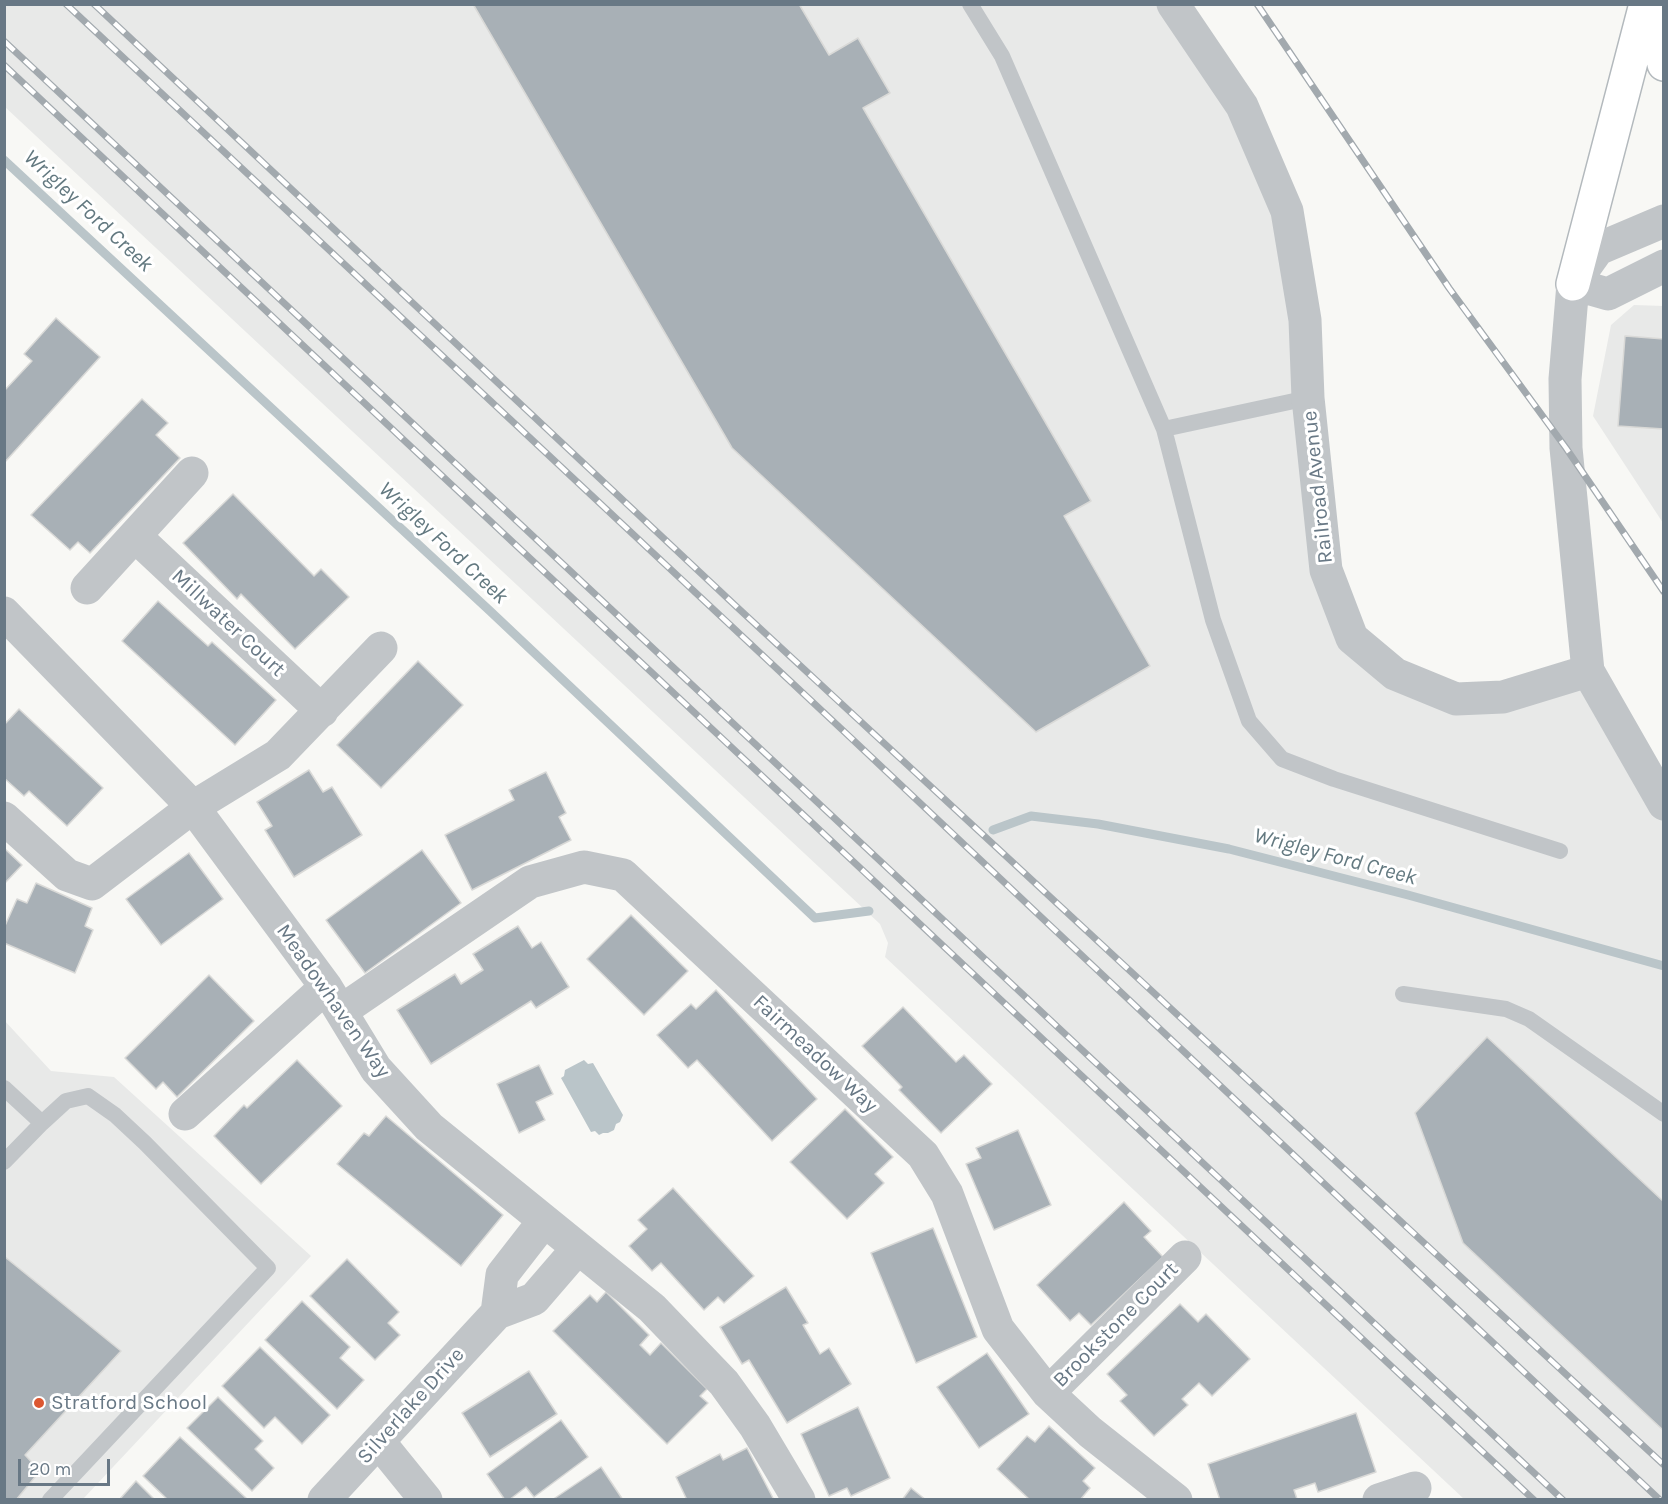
<!DOCTYPE html>
<style>
body{margin:0}
#map{position:relative;width:1668px;height:1504px;overflow:hidden;background:#f8f8f5;font-family:Karla,sans-serif}
canvas{display:block}
.frame{position:absolute;inset:0;border:6px solid #687885;pointer-events:none}
.scale{position:absolute;left:18px;top:1459px;width:92px;height:27px;box-sizing:border-box;border:3px solid #687885;border-top:0;padding-left:8px;font-size:18px;line-height:21px;white-space:nowrap;color:#687885;-webkit-text-stroke:4px #fff;paint-order:stroke}
</style>
<div id="map">
<canvas width="1668" height="1504"></canvas>
<div class="frame"></div>
<div class="scale">20 m</div>
</div>
<script>
const context = document.querySelector('canvas').getContext('2d');
context.lineJoin = 'round';
function fillPath(path, color) { context.fillStyle = color; context.fill(path, 'evenodd'); }
const toPath = rows => new Path2D(rows.map(r => 'M' + r).join(''));
function trace(path, color, width, dash) { context.strokeStyle = color; context.lineWidth = width; context.lineCap = dash ? 'butt' : 'round'; context.setLineDash(dash || []); context.stroke(path); }
function label(font, color, halo, rows, align = 'center') {
  context.font = font + ' Karla,sans-serif'; context.lineWidth = 6; context.setLineDash([]); context.textBaseline = 'middle'; context.strokeStyle = halo; context.fillStyle = color; for (const [text, x, y, turn = 0] of rows) {
    context.save(); context.translate(x, y); context.rotate((+turn || 0) * Math.PI / 180); context.textAlign = isNaN(turn) ? turn : align; if (halo) context.strokeText(text, 0, 0); context.fillText(text, 0, 0); context.restore();
  }
}
const built = toPath([
 [4,5,1171,5,1287,211,1352,638,1456,699,1588,671,1663,804,1663,1499,1464,1499,885,957,888,943,880,924,5,107],
 [1634,305,1664,306,1663,523,1593,416,1611,325],
 [4,1020,51,1071,114,1077,311,1256,83,1499,5,1499]
]);
const water = toPath([
 [584,1060,588,1064,593,1063,623,1115,620,1122,616,1124,614,1130,608,1133,603,1133,599,1135,595,1131,591,1132,561,1078,564,1076,565,1070]
]);
const stream = toPath([
 [4,160,490,611,815,918,869,911],
 [993,830,1031,816,1098,824,1229,849,1408,895,1664,966]
]);
const building = toPath([
 [473,4,799,4,829,55,858,38,890,93,863,108,1091,501,1064,516,1150,666,1036,732,732,448,473,4],
 [56,318,100,357,4,463,4,391,32,361,24,354,56,318],
 [1625,336,1664,339,1664,429,1618,426,1625,336],
 [142,399,168,423,156,435,180,458,90,553,78,542,70,550,31,515,142,399],
 [233,494,314,576,321,569,349,597,295,649,241,594,237,599,183,543,233,494],
 [158,601,208,646,212,642,276,700,235,745,122,641,158,601],
 [418,661,463,705,381,788,337,745,418,661],
 [19,709,103,788,67,826,29,791,24,796,4,778,4,725,19,709],
 [309,770,323,792,332,787,362,835,294,877,265,830,272,826,257,802,309,770],
 [546,772,566,813,559,817,571,840,472,890,445,835,514,800,509,790,546,772],
 [4,848,22,865,4,884,4,848],
 [422,850,461,903,365,973,326,920,422,850],
 [189,853,223,899,161,945,126,899,189,853],
 [36,883,92,908,85,926,93,930,75,973,4,943,4,928,17,899,27,903,36,883],
 [631,915,688,971,644,1015,587,959,631,915],
 [518,926,532,948,541,942,569,987,536,1008,531,1001,431,1064,397,1010,455,974,461,984,483,970,473,954,518,926],
 [209,975,254,1021,177,1097,163,1082,156,1089,125,1058,209,975],
 [716,990,817,1099,772,1141,697,1060,688,1068,657,1035,691,1004,696,1009,716,990],
 [903,1007,956,1062,964,1055,992,1084,941,1133,899,1090,902,1087,862,1046,903,1007],
 [1487,1037,1664,1202,1664,1431,1463,1243,1415,1113,1487,1037],
 [297,1060,342,1106,261,1184,214,1136,244,1105,247,1108,297,1060],
 [539,1065,553,1094,536,1102,545,1120,519,1133,497,1084,539,1065],
 [845,1109,893,1157,875,1174,884,1183,847,1219,790,1162,845,1109],
 [386,1116,503,1215,461,1266,337,1164,364,1133,369,1136,386,1116],
 [1018,1130,1051,1205,994,1230,966,1164,981,1158,976,1148,1018,1130],
 [673,1188,754,1276,724,1303,718,1297,704,1310,661,1263,652,1271,629,1246,647,1229,638,1220,673,1188],
 [1124,1202,1151,1231,1144,1237,1163,1257,1091,1325,1079,1313,1070,1321,1037,1285,1124,1202],
 [933,1228,977,1337,916,1363,871,1253,933,1228],
 [4,1257,5,1257,121,1351,25,1455,40,1471,16,1500,4,1500,4,1257],
 [347,1259,399,1312,388,1323,400,1335,375,1360,310,1296,347,1259],
 [786,1287,808,1323,803,1325,820,1354,829,1348,851,1384,787,1423,749,1360,742,1364,720,1327,786,1287],
 [606,1292,649,1335,640,1345,650,1355,661,1343,707,1389,700,1396,708,1403,667,1444,553,1331,590,1295,597,1302,606,1292],
 [302,1301,350,1347,340,1358,364,1380,337,1409,265,1340,302,1301],
 [1180,1304,1198,1322,1206,1314,1250,1359,1212,1396,1199,1383,1182,1399,1188,1405,1154,1436,1120,1401,1127,1395,1107,1374,1180,1304],
 [260,1347,330,1415,302,1444,275,1417,264,1428,222,1386,260,1347],
 [987,1353,1029,1414,979,1448,937,1387,987,1353],
 [529,1371,557,1414,490,1457,462,1413,529,1371],
 [218,1397,263,1441,255,1449,274,1468,252,1491,187,1428,218,1397],
 [858,1407,890,1478,851,1496,847,1488,829,1496,801,1434,858,1407],
 [1356,1413,1376,1472,1318,1492,1315,1483,1294,1490,1297,1499,1294,1500,1220,1500,1208,1464,1356,1413],
 [561,1420,588,1457,534,1497,526,1487,509,1500,505,1500,487,1474,561,1420],
 [1049,1426,1095,1468,1083,1481,1090,1488,1080,1500,1030,1500,997,1469,1027,1436,1035,1442,1049,1426],
 [180,1437,247,1499,168,1500,143,1476,180,1437],
 [747,1448,774,1500,687,1500,676,1477,720,1454,723,1460,747,1448],
 [601,1467,623,1500,552,1500,601,1467],
 [136,1481,155,1500,119,1500,136,1481],
 [911,1488,926,1500,902,1500,911,1488]
]);
const service = toPath([
 [970,4,1002,56,1164,429,1308,398],
 [1164,429,1213,620,1249,721,1282,759,1334,779,1560,851],
 [1403,994,1506,1009,1529,1019,1664,1114],
 [4,1088,42,1123,66,1101,88,1096,115,1115,145,1143,268,1268,50,1500],
 [4,1162,42,1123]
]);
const minor = toPath([
 [1173,4,1242,106,1287,211,1305,320,1308,398,1326,570,1352,638,1395,674,1456,699,1503,697,1588,671],
 [1664,221,1598,249,1573,284,1565,379,1566,448,1588,671,1664,804],
 [1573,284,1608,294,1664,266],
 [135,536,322,711],
 [87,588,192,473],
 [4,613,193,807,326,987,376,1069,429,1127,652,1308,724,1383,755,1426,799,1500],
 [4,818,67,875,92,884,193,807,278,755,381,648],
 [341,1011,530,882,584,867,623,875,923,1155,947,1194,998,1329,1048,1393,1090,1432,1176,1500],
 [185,1114,326,987],
 [497,1313,502,1275,544,1221],
 [1048,1393,1185,1257],
 [379,1442,426,1500],
 [324,1500,497,1313,534,1299,578,1248],
 [1379,1500,1415,1488]
]);
const secondary = toPath([
 [1652,4,1664,64],
 [1573,284,1646,4]
]);
const rail = toPath([
 [66,4,851,738,1660,1500],
 [94,4,739,609,1664,1465],
 [1257,4,1449,288,1566,448,1664,592],
 [4,41,1563,1500],
 [4,65,1534,1500]
]);
const markers = [
 [39,1403,6,"#dc5731"]
];
const streetNames = [
 ["Railroad Avenue",1318,487,-96],
 ["Millwater Court",228,623,43],
 ["Meadowhaven Way",333,1001,55],
 ["Fairmeadow Way",815,1054,43],
 ["Brookstone Court",1116,1325,-45],
 ["Silverlake Drive",411,1406,-48]
];
const poiNames = [
 ["Stratford School",51,1403]
];
const waterNames = [
 ["Wrigley Ford Creek",88,211,43],
 ["Wrigley Ford Creek",443,543,43],
 ["Wrigley Ford Creek",1335,857,15]
];
fillPath(built, '#e8e9e8');
fillPath(water, '#bac5c9');
trace(stream, '#bac5c9', 9);
fillPath(building, '#a8b0b6');
trace(building, '#d9d9d7', 1.5);
trace(secondary, '#b3b9bd', 36);
trace(service, '#c1c5c8', 16);
trace(minor, '#c1c5c8', 33);
trace(secondary, '#fff', 33);
trace(rail, '#a2a9ae', 7);
trace(rail, '#fff', 4.5, [14]);
for (const [x, y, r, color] of markers) { const dot = new Path2D(); dot.arc(x, y, r, 0, 2 * Math.PI); context.fillStyle = color; context.fill(dot); trace(dot, '#fff', 2); }
label('21px', '#687885', '#fff', streetNames);
label('21px', '#687885', '#fff', poiNames, 'left');
label('italic 22px', '#637980', '#fff', waterNames);
</script>
